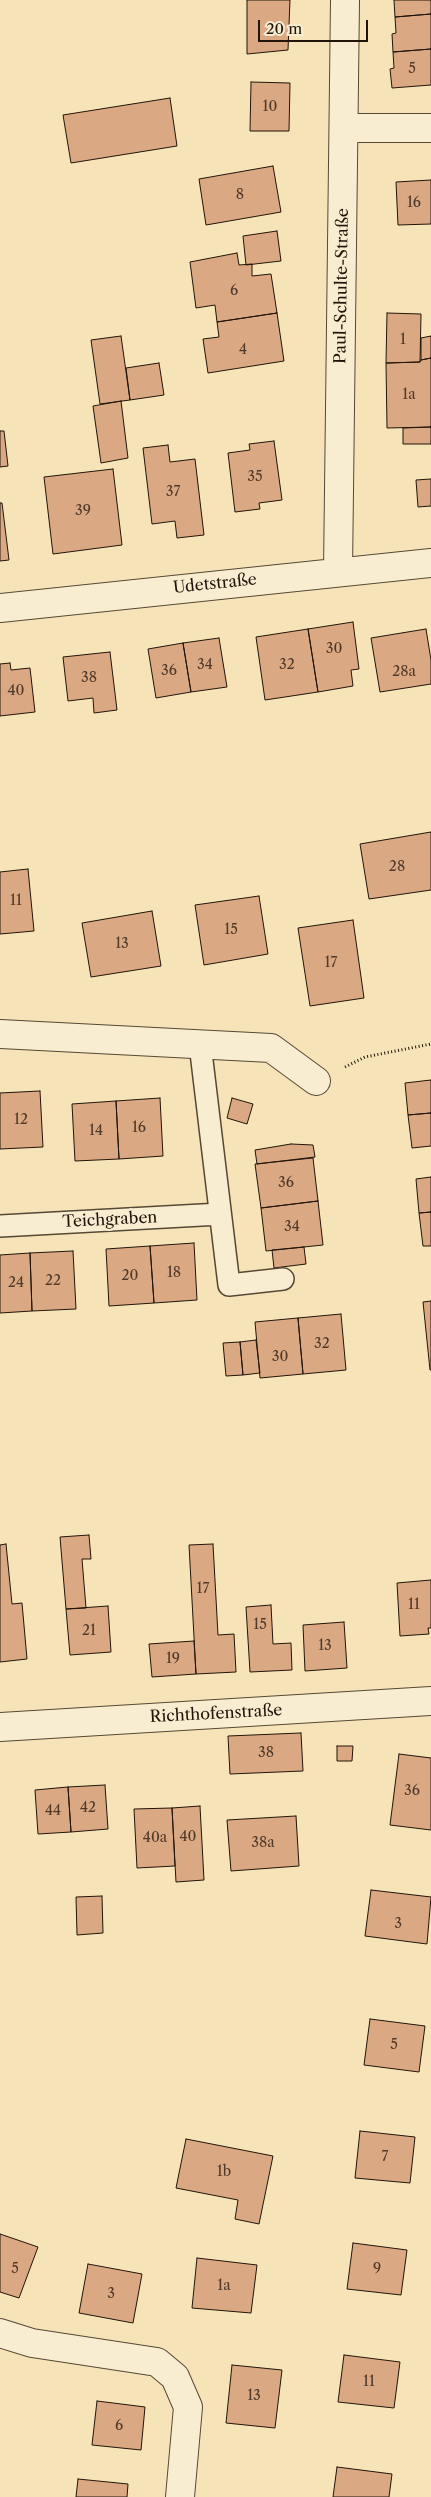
<!DOCTYPE html>
<meta charset="utf-8">
<style>
body{margin:0}
#map{position:relative;width:431px;height:2497px;overflow:hidden;background:#f6e4b8;font-family:"Libre Caslon Text",serif}
canvas{display:block}
.scale{position:absolute;left:258px;top:20px;width:110px;height:22px;box-sizing:border-box;border:2px solid #211409;border-top:0;padding-left:6px;font-size:15px;line-height:18px;white-space:nowrap;color:#211409;-webkit-text-stroke:4px #f9edd1;paint-order:stroke}
</style>
<div id="map">
<canvas width="431" height="2497"></canvas>
<div class="scale">20 m</div>
</div>
<script>
const context = document.querySelector('canvas').getContext('2d');
context.lineJoin = 'round';
function fillPath(path, color) { context.fillStyle = color; context.fill(path, 'evenodd'); }
const toPath = rows => new Path2D(rows.map(r => 'M' + r).join(''));
function trace(path, color, width, dash) { context.strokeStyle = color; context.lineWidth = width; context.lineCap = dash ? 'butt' : 'round'; context.setLineDash(dash || []); context.stroke(path); }
function label(font, color, halo, rows, align = 'center') {
  context.font = font + ' "Libre Caslon Text",serif'; context.lineWidth = 4.5; context.setLineDash([]); context.textBaseline = 'middle'; context.strokeStyle = halo; context.fillStyle = color; for (const [text, x, y, turn = 0] of rows) {
    context.save(); context.translate(x, y); context.rotate((+turn || 0) * Math.PI / 180); context.textAlign = isNaN(turn) ? turn : align; if (halo) context.strokeText(text, 0, 0); context.fillText(text, 0, 0); context.restore();
  }
}
const building = toPath([
 [247,0,290,0,288,50,247,54,247,0],
 [394,0,431,0,431,14,395,17,394,0],
 [431,14,431,49,393,52,392,34,396,33,395,17,431,14],
 [431,49,431,85,392,88,390,69,394,68,393,52,431,49],
 [251,82,290,83,289,131,250,131,251,82],
 [170,98,177,146,71,163,63,115,170,98],
 [273,166,281,212,206,225,199,179,273,166],
 [431,180,431,224,398,225,396,182,431,180],
 [277,231,281,261,246,265,243,236,277,231],
 [237,253,239,265,252,264,252,276,271,274,277,313,217,322,215,305,196,308,190,262,237,253],
 [277,313,284,361,208,373,203,339,219,337,217,322,277,313],
 [387,313,421,314,420,362,386,363,387,313],
 [121,336,130,400,100,404,91,340,121,336],
 [431,336,431,358,421,360,421,338,431,336],
 [431,358,431,427,387,428,386,363,420,362,421,360,431,358],
 [159,363,164,395,130,400,126,368,159,363],
 [121,401,128,458,101,463,93,406,121,401],
 [431,427,431,444,403,444,403,428,431,427],
 [0,431,4,431,8,466,0,467,0,431],
 [274,441,282,500,259,503,260,509,235,512,228,453,250,450,249,444,274,441],
 [168,445,170,462,195,459,204,535,177,538,175,521,152,524,143,448,168,445],
 [113,469,122,545,53,554,44,477,113,469],
 [431,479,431,506,418,507,416,480,431,479],
 [0,503,2,503,9,560,0,561,0,503],
 [353,622,359,669,351,670,353,686,318,692,308,629,353,622],
 [308,629,318,692,265,700,256,637,308,629],
 [426,629,431,660,431,684,380,692,371,638,426,629],
 [219,638,227,687,191,692,183,643,219,638],
 [183,643,191,692,156,698,148,649,183,643],
 [110,652,117,710,94,713,93,698,68,701,63,657,110,652],
 [10,663,11,670,30,668,35,712,0,716,0,664,10,663],
 [431,832,431,890,369,899,360,844,431,832],
 [28,869,34,931,0,934,0,872,28,869],
 [259,896,268,954,204,965,195,905,259,896],
 [152,911,161,966,91,977,82,923,152,911],
 [353,920,364,998,310,1006,298,928,353,920],
 [431,1080,431,1113,408,1115,405,1083,431,1080],
 [40,1091,43,1147,0,1149,0,1093,40,1091],
 [160,1098,163,1156,119,1159,116,1101,160,1098],
 [232,1098,253,1104,247,1124,227,1118,232,1098],
 [116,1101,119,1159,75,1161,72,1104,116,1101],
 [431,1113,431,1146,412,1148,408,1115,431,1113],
 [291,1144,313,1145,315,1157,257,1164,255,1150,291,1144],
 [313,1158,318,1201,261,1208,255,1164,313,1158],
 [431,1177,431,1212,419,1213,416,1179,431,1177],
 [318,1201,323,1245,266,1251,261,1208,318,1201],
 [431,1212,431,1246,423,1246,419,1213,431,1212],
 [194,1243,197,1300,154,1303,150,1246,194,1243],
 [150,1246,154,1303,109,1306,106,1249,150,1246],
 [304,1247,306,1264,274,1268,272,1250,304,1247],
 [73,1251,76,1309,32,1311,30,1253,73,1251],
 [30,1253,32,1311,0,1313,0,1255,30,1253],
 [431,1301,431,1370,430,1370,423,1302,431,1301],
 [341,1314,346,1370,303,1374,298,1318,341,1314],
 [298,1318,303,1374,260,1378,255,1322,298,1318],
 [256,1340,260,1373,243,1375,240,1342,256,1340],
 [240,1342,243,1375,226,1376,223,1343,240,1342],
 [89,1535,91,1559,82,1559,86,1608,66,1609,60,1537,89,1535],
 [6,1544,12,1604,22,1603,27,1659,0,1662,0,1545,6,1544],
 [213,1544,218,1635,234,1634,236,1672,196,1674,189,1545,213,1544],
 [431,1580,431,1628,428,1628,429,1634,400,1636,397,1583,431,1580],
 [271,1605,273,1644,291,1643,292,1670,250,1672,246,1607,271,1605],
 [108,1606,111,1652,70,1655,66,1609,108,1606],
 [344,1622,347,1668,305,1671,303,1625,344,1622],
 [194,1641,196,1674,152,1677,149,1644,194,1641],
 [301,1733,303,1771,230,1774,228,1736,301,1733],
 [337,1746,353,1746,352,1761,337,1761,337,1746],
 [399,1754,431,1758,431,1830,390,1825,399,1754],
 [105,1785,108,1829,71,1832,68,1787,105,1785],
 [68,1787,71,1832,38,1834,35,1790,68,1787],
 [200,1806,204,1880,176,1882,172,1808,200,1806],
 [172,1808,175,1866,137,1868,134,1809,172,1808],
 [296,1816,299,1866,231,1871,227,1820,296,1816],
 [371,1890,431,1897,427,1944,365,1936,371,1890],
 [102,1896,103,1933,77,1935,76,1897,102,1896],
 [370,2019,425,2026,419,2072,364,2065,370,2019],
 [360,2131,415,2137,410,2183,355,2178,360,2131],
 [186,2139,273,2156,259,2224,235,2219,238,2200,176,2188,186,2139],
 [0,2234,38,2247,19,2298,0,2292,0,2234],
 [353,2243,407,2250,401,2295,347,2289,353,2243],
 [197,2258,257,2265,251,2313,192,2308,197,2258],
 [88,2264,142,2274,133,2323,79,2313,88,2264],
 [344,2355,400,2362,394,2408,338,2402,344,2355],
 [232,2365,282,2370,275,2428,226,2423,232,2365],
 [97,2401,145,2407,141,2450,92,2445,97,2401],
 [337,2467,392,2474,389,2497,333,2497,337,2467],
 [78,2479,128,2484,127,2497,76,2497,78,2479]
]);
const path = toPath([
 [345,1067,365,1057,431,1044]
]);
const lane = toPath([
 [200,1044,229,1285,283,1279],
 [0,1226,220,1214]
]);
const street = toPath([
 [344,128,431,128],
 [338,571,345,0],
 [0,608,431,563],
 [0,1034,271,1048,316,1081],
 [0,1727,431,1701],
 [0,2333,32,2343,157,2362,175,2377,188,2407,180,2497]
]);
const numberNames = [
 ["5",412,69],
 ["10",270,107],
 ["8",240,195],
 ["16",414,203],
 ["6",234,291],
 ["1",403,340],
 ["4",243,350],
 ["1a",409,395],
 ["35",255,477],
 ["37",173,492],
 ["39",83,511],
 ["30",334,649],
 ["34",205,665],
 ["32",287,665],
 ["36",169,671],
 ["28a",404,672],
 ["38",89,678],
 ["40",16,691],
 ["28",397,867],
 ["11",16,901],
 ["15",231,930],
 ["13",122,944],
 ["17",331,963],
 ["12",21,1120],
 ["16",139,1128],
 ["14",96,1131],
 ["36",286,1183],
 ["34",292,1227],
 ["18",174,1273],
 ["20",130,1276],
 ["22",53,1281],
 ["24",16,1283],
 ["32",322,1344],
 ["30",280,1357],
 ["17",203,1589],
 ["11",414,1605],
 ["15",260,1625],
 ["21",89,1631],
 ["13",325,1646],
 ["19",173,1659],
 ["38",266,1753],
 ["36",412,1791],
 ["42",88,1808],
 ["44",53,1811],
 ["40",188,1837],
 ["40a",155,1838],
 ["38a",263,1843],
 ["3",398,1924],
 ["5",394,2045],
 ["7",385,2157],
 ["1b",224,2172],
 ["5",15,2269],
 ["9",377,2269],
 ["1a",224,2286],
 ["3",111,2294],
 ["11",369,2382],
 ["13",254,2396],
 ["6",119,2426]
];
const streetNames = [
 ["Paul-Schulte-Straße",342,286,-89],
 ["Udetstraße",215,584,-6],
 ["Teichgraben",110,1220,-3],
 ["Richthofenstraße",216,1714,-3]
];
fillPath(building, '#dba884');
trace(building, '#211409', 1);
trace(lane, '#564835', 24);
trace(street, '#564835', 30);
trace(path, '#211409', 3, [1, 2.5]);
trace(lane, '#f9edd1', 21);
trace(street, '#f9edd1', 28);
label('14px', '#503928', null, numberNames);
label('16px', '#211409', '#f9edd1', streetNames);
</script>
